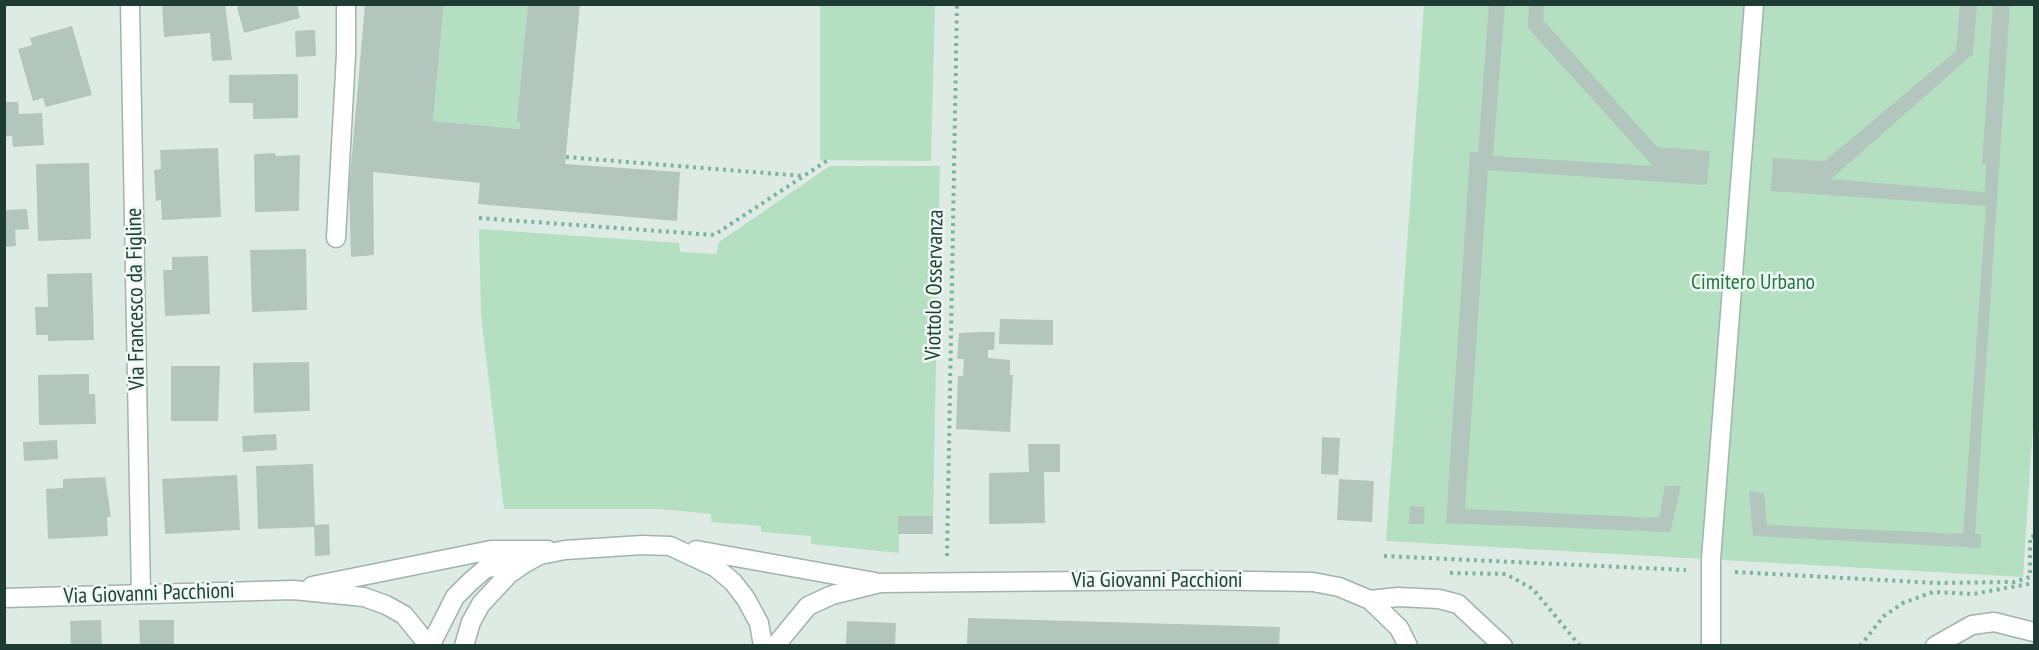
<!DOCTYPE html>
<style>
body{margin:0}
#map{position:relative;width:2039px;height:650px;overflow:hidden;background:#deebe5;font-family:"PT Sans Narrow",sans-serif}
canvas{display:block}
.frame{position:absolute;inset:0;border:6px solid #1e3c34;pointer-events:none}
</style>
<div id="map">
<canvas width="2039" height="650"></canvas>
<div class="frame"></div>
</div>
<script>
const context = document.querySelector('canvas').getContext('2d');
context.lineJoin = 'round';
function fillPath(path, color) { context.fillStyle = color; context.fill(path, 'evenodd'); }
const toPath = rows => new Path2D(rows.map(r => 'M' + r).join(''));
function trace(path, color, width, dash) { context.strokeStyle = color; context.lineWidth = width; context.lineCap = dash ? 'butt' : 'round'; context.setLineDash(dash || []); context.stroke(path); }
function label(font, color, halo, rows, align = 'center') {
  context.font = font + ' "PT Sans Narrow",sans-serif'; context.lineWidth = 5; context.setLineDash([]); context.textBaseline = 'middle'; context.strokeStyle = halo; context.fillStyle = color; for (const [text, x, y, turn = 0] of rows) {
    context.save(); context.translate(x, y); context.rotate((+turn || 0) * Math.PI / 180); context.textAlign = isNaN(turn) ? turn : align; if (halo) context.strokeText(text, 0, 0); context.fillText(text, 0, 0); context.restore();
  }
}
const green = toPath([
 [444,5,528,5,520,129,433,121],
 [820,5,935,5,931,161,820,160],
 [1424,5,2034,5,2034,410,2023,577,1386,541],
 [830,166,940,166,933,516,899,516,899,553,811,544,811,536,761,532,761,526,711,522,711,514,660,509,504,509,481,315,479,229,679,243,680,252,716,254,719,242]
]);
const building = toPath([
 [162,4,225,4,232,60,212,61,210,33,164,37],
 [241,4,297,4,300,18,244,33,237,7],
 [365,4,444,4,433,121,520,129,520,122,517,122,528,4,580,4,565,164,680,172,677,221,478,204,480,183,373,172,374,255,351,257,349,188],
 [1489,4,1505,4,1493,156,1653,166,1528,28,1529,4,1544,4,1543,20,1657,147,1710,151,1707,185,1488,170,1465,509,1659,518,1665,486,1681,486,1670,532,1446,523,1470,152,1478,152],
 [1960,4,1977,4,1973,54,1831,179,1985,192,1986,164,1982,164,1993,4,2010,4,1975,534,1981,534,1981,548,1753,536,1749,491,1764,493,1767,525,1963,534,1986,206,1771,191,1773,158,1825,161,1956,51],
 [72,26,92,95,46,107,43,98,33,101,18,49,32,45,30,38],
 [311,30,315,30,316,56,296,57,295,31],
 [298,74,298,118,253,119,253,103,229,103,229,75],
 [4,102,18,102,19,114,42,113,44,145,13,147,12,136,4,137],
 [218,148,221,217,162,220,161,200,156,201,154,170,161,169,160,150],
 [275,153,276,156,300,155,299,211,255,212,254,154],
 [89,163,91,239,38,241,36,164],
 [27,209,29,229,15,230,16,246,4,247,4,210],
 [306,249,307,310,252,312,250,250],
 [208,256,210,314,165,316,163,270,172,270,172,257],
 [92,273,94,340,48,341,48,335,36,335,35,307,48,307,47,274],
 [1000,319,1053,320,1053,345,999,344],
 [984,332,995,332,994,350,988,350,988,358,1010,360,1010,375,1013,375,1010,432,956,429,958,376,963,376,964,359,957,359,959,333],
 [309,362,310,411,254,413,253,363],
 [171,366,220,366,218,421,171,421],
 [89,374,89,394,95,394,96,424,39,425,38,375],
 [276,434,277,450,243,452,242,436],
 [1322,437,1340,438,1338,475,1321,474],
 [57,440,58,459,24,461,23,442],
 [1028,444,1060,444,1060,472,1044,472,1045,523,989,524,989,473,1029,472],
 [313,464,315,525,329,524,330,555,315,556,314,527,258,529,256,466],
 [237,475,240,530,165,534,162,479],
 [105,477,111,517,107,517,108,536,48,539,46,489,63,488,63,479],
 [1339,479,1374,481,1372,522,1337,520],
 [1410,506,1425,507,1424,524,1409,524],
 [898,516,933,516,933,534,898,534],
 [968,618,1280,627,1279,646,967,646],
 [101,620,102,646,71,646,70,621],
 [139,620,174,620,174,646,140,646],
 [847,621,896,623,895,646,846,646]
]);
const path = toPath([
 [566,157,803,176],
 [479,218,714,235,828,160],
 [947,556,957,4],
 [1384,556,1686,570],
 [1735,572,1936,583,2014,582,2030,577,2030,537,2034,536],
 [1450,573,1506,574,1533,589,1580,646],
 [1860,646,1884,616,1903,603,1933,592,1973,594,2034,583]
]);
const minor = toPath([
 [130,4,141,594],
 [336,238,346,54,346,4],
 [696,550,875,582],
 [312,586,491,550,548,550],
 [4,598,293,590,364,597,386,605,404,615,429,646],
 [1370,600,1398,597,1439,599,1458,604,1503,646],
 [430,646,455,597,470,582,486,568,523,564],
 [464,646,471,622,481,604,509,574,525,563,540,555,565,550,642,545,670,546,715,567,733,582,746,599,759,623,763,646],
 [775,646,808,606,832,595,880,583,1193,580,1313,582,1339,587,1370,600,1399,628,1408,646],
 [1711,646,1711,559,1754,4],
 [1935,646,1972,625,1994,622,2034,632]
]);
const parkNames = [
 ["Cimitero Urbano",1753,283]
];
const streetNames = [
 ["Viottolo Osservanza",935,285,-89],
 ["Via Francesco da Figline",136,299,-91],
 ["Via Giovanni Pacchioni",1157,581],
 ["Via Giovanni Pacchioni",149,594,-2]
];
fillPath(green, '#b4dfc0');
fillPath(building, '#b3c6be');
trace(minor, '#a1b3ac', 21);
trace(path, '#7bb2a1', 4, [3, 4.5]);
trace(minor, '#fff', 18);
label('22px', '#257644', '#eef8f3', parkNames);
label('22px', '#1e3c34', '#eef8f3', streetNames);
</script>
